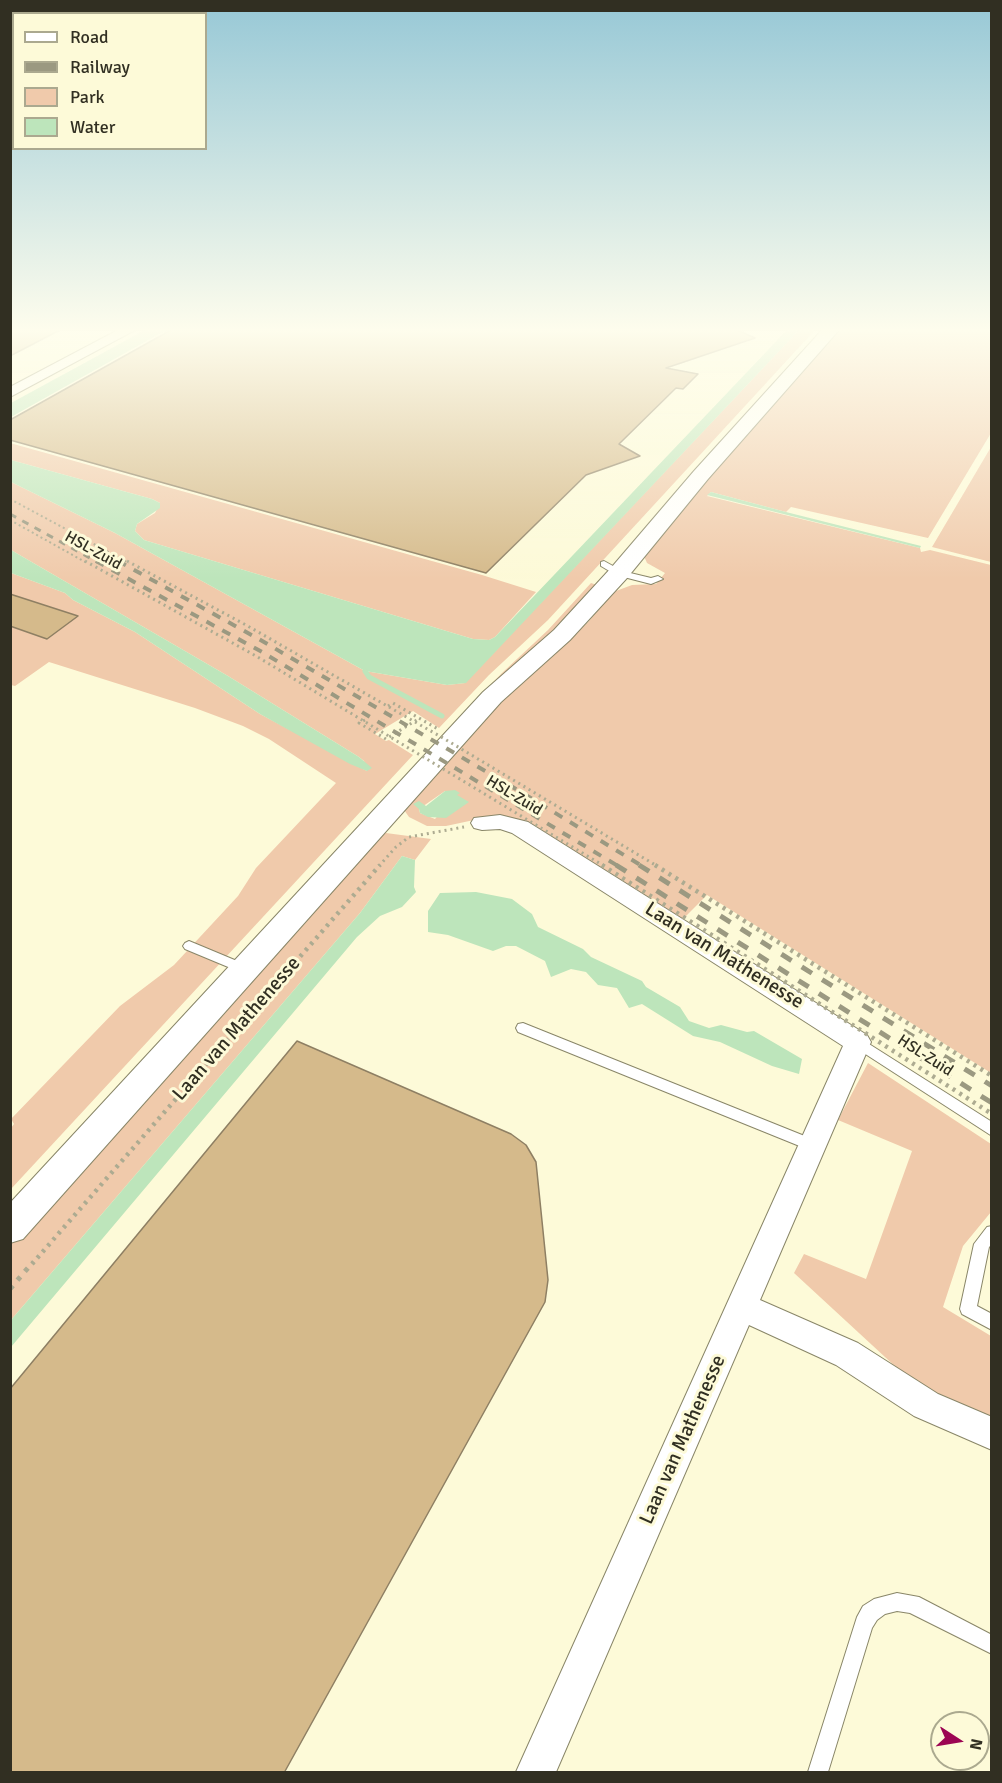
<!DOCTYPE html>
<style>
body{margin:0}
#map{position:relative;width:1002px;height:1783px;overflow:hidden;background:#fdfad8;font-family:Signika,sans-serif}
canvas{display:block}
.frame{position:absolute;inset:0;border:12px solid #312f22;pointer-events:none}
.legend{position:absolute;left:12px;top:12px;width:195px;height:138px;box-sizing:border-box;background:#fdfad8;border:2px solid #aba98f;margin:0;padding:8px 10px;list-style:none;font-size:18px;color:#312f22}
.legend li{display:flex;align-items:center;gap:12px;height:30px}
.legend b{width:30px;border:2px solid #aba98f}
.north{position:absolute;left:930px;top:1711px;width:60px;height:60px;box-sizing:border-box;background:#fdfad8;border:2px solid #aba98f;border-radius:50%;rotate:102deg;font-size:16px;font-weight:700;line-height:24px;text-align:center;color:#312f22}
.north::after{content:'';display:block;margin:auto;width:21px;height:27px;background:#9c0553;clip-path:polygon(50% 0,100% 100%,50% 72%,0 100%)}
</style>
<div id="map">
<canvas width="1002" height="1783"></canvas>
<div class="frame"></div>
<ul class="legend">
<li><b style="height:8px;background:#fff"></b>Road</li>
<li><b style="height:8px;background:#9b9981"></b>Railway</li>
<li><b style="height:16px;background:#f0caab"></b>Park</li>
<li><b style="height:16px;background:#bde5bb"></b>Water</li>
</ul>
<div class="north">N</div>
</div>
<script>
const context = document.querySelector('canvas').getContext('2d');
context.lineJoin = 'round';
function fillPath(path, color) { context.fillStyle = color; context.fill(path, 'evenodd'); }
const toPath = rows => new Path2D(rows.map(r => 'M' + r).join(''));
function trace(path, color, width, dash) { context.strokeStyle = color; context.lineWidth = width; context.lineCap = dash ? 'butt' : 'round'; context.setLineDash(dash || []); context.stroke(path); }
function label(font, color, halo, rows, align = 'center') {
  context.font = font + ' Signika,sans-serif'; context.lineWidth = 6; context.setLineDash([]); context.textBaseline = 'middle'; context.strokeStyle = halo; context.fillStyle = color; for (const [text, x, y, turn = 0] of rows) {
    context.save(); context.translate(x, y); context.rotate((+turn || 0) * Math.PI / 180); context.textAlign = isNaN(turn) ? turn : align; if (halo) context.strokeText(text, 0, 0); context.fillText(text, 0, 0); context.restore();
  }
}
const green = toPath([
 [799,330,815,330,548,620,489,675,439,728,413,711,375,734,386,741,389,740,413,755,11,1189,11,1128,14,1124,11,1119,120,1006,174,965,238,896,256,868,336,783,269,739,243,726,195,708,49,662,15,686,11,685,11,573,65,593,73,600,135,632,260,714,367,771,364,761,359,757,228,676,11,550,11,482,115,533,365,671,447,685,465,683],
 [836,330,991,330,991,433,928,538,791,507,786,512,711,492,707,496,920,548,921,552,930,550,991,565,991,1073,707,895,681,921,488,817,446,826,427,826,409,817,402,807,512,683,551,658,588,622,610,596,616,591,632,585,656,584,665,573,647,563,643,554],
 [445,791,457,795,435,819,420,813,419,809],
 [10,443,482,575,536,592,495,637,489,640,473,639,144,540,135,531,137,524,155,513,160,503,152,499,11,460],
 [991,447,991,562,932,547],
 [591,583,600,586,405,777,446,731,502,673,548,630],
 [386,833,431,839,415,860,402,856,360,913,11,1320,11,1237,380,834],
 [868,1063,991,1144,991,1212,963,1246,943,1307,991,1336,991,1422,924,1393,794,1273,804,1254,866,1279,912,1151,838,1120]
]);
const water = toPath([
 [145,330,166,330,11,417,11,403],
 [787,330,799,330,466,683,447,685,365,671,115,533,11,482,11,460,152,499,160,503,160,508,137,524,135,531,144,540,473,639,489,640,495,637],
 [711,492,786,512,921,546,920,548,707,495],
 [11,550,228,676,359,757,372,768,367,771,350,764,260,714,135,632,73,600,65,593,11,573],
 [455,790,460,793,457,795,469,802,446,818,428,817,420,813,419,809,413,804,419,801,426,806,445,791],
 [402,856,415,860,414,887,416,892,402,907,380,916,357,937,11,1347,11,1320,360,913],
 [476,892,512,899,532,914,538,927,583,949,591,957,642,981,646,987,680,1007,689,1021,709,1028,721,1025,747,1032,754,1031,802,1059,799,1074,772,1066,720,1042,693,1036,642,1004,629,1008,617,988,598,985,586,972,571,969,551,977,545,961,516,946,506,946,493,951,448,935,428,932,428,911,440,893]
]);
const stream = toPath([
 [365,671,369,677,442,716]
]);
const building = toPath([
 [10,330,60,330,10,356,10,330],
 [171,330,737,330,755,338,666,368,698,374,683,389,676,388,619,444,640,456,586,475,486,573,10,440,10,420,171,330],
 [10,594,78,616,47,639,10,626,10,594],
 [297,1041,511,1134,526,1145,536,1162,548,1280,545,1302,284,1773,10,1773,10,1389,297,1041]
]);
const pathFar2 = toPath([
 [388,706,393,703,438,729],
 [365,720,359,723,386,739,420,718],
 [379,866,396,847,409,837,464,827]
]);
const pathFar1 = toPath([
 [32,1264,380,865]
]);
const path = toPath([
 [10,1289,33,1262]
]);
const service = toPath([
 [604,561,622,571,651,578,658,576,663,579,651,584,616,575,601,566,601,562,604,561],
 [189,941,249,966,251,969,249,972,245,974,185,949,183,946,185,943,189,941],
 [523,1023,817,1141,819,1145,817,1149,812,1151,807,1149,518,1032,516,1028,518,1024,523,1023],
 [858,1037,992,1122,992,1136,853,1046,851,1042,853,1038,858,1037],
 [992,1226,992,1244,989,1247,977,1306,992,1314,992,1330,962,1314,960,1309,974,1244,987,1227,992,1226],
 [897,1593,919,1597,992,1635,992,1654,910,1613,897,1611,885,1614,877,1620,872,1628,828,1772,808,1772,857,1617,863,1606,874,1599,897,1593]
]);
const minor = toPath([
 [118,330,135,330,10,397,10,387,118,330],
 [500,815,528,822,867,1035,871,1042,760,1300,858,1343,938,1394,992,1417,992,1450,914,1416,836,1365,749,1325,556,1772,516,1772,843,1046,512,833,500,829,482,830,474,828,471,823,474,818,500,815]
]);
const tertiary = toPath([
 [822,330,839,330,708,479,627,578,570,640,501,702,23,1239,10,1243,10,1203,483,692,554,630,611,568,694,471,822,330]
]);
const railFar2 = toPath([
 [10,514,99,563],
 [107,555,121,563]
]);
const railFar1 = toPath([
 [96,561,262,652,618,866],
 [118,561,257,638,511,786,642,866]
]);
const rail = toPath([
 [616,865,992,1103],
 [639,865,992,1086]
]);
const pathBridgeFar2 = toPath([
 [10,499,129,563],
 [10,520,87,563]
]);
const pathBridgeFar1 = toPath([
 [85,561,256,656,604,866],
 [127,561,246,625,443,738,657,866]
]);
const pathBridge = toPath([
 [602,865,992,1114],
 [655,865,992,1076]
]);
const streetNames = [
 ["HSL-Zuid",93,551,29],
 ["HSL-Zuid",514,796,31],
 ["HSL-Zuid",925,1056,33]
];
const nearStreetnames = [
 ["Laan van Mathenesse",724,956,32],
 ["Laan van Mathenesse",237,1029,-49],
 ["Laan van Mathenesse",683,1440,-66]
];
fillPath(green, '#f0caab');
fillPath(water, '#bde5bb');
trace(stream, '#bde5bb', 5);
fillPath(building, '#d5ba8b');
trace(building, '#8e7f63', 1.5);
trace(service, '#898668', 2);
trace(minor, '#898668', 2);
trace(tertiary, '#898668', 2);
trace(pathFar2, '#adab91', 3, [2, 4]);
trace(pathFar1, '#adab91', 4.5, [3, 5]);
trace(path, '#adab91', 5, [4.5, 7]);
fillPath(service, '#fff');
fillPath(minor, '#fff');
fillPath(tertiary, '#fff');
trace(railFar2, '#9b9981', 3, [7, 7]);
trace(railFar1, '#9b9981', 4, [9, 9]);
trace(rail, '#9b9981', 5, [12, 12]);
trace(pathBridgeFar2, '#adab91', 2, [2, 3]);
trace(pathBridgeFar1, '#adab91', 3, [2, 4]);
trace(pathBridge, '#adab91', 4.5, [3, 5]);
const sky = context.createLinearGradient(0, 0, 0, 579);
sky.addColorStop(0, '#97c8d6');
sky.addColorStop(0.57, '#fefded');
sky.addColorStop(1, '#fefded00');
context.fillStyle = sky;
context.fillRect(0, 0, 1002, 579);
label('16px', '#312f22', '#fdfad8', streetNames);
label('20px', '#312f22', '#fdfad8', nearStreetnames);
</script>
